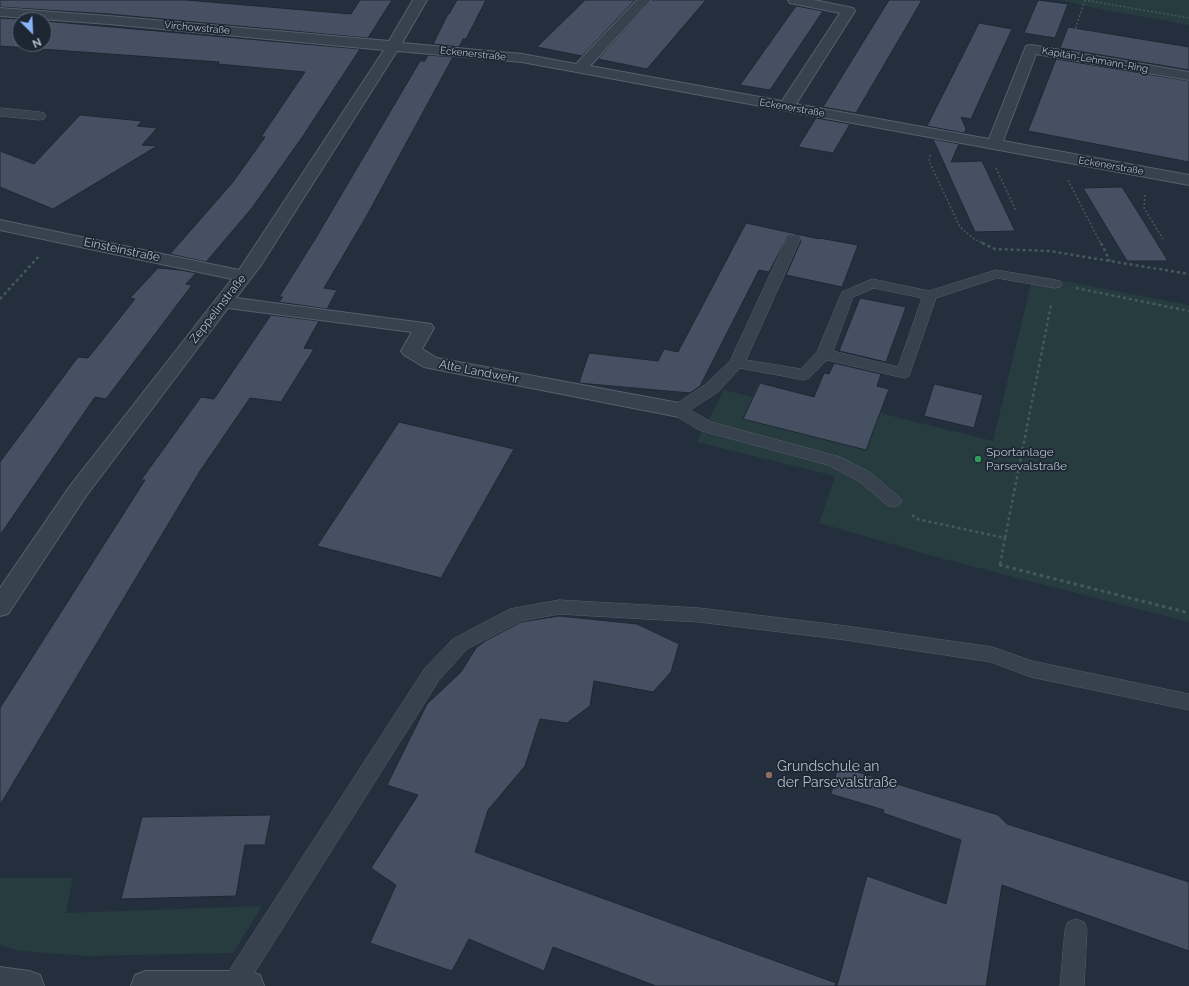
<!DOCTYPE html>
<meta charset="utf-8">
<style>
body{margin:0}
#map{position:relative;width:1189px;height:986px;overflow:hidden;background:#242f3e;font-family:Raleway,sans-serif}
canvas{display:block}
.north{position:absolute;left:12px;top:12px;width:40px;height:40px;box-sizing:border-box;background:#1d2633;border:1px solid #59626f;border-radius:50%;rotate:156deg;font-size:11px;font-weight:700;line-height:16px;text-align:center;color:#b4bcc9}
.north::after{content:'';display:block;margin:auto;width:14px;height:18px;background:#8ab4f8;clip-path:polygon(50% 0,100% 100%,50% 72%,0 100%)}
</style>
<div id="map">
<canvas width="1189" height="986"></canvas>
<div class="north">N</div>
</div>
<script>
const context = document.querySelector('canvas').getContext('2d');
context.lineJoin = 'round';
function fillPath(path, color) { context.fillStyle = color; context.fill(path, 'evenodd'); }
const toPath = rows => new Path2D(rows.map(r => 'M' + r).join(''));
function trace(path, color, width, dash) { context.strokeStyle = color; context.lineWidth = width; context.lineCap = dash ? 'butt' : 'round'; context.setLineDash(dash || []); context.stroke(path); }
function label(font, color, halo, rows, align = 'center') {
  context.font = font + ' Raleway,sans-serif'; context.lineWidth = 3.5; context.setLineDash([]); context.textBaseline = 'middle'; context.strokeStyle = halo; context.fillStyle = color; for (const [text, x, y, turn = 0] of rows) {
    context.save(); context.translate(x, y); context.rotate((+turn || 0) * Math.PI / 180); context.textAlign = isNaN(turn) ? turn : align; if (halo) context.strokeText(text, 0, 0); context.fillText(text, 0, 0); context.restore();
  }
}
const green = toPath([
 [1061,0,1189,0,1189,25,1094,8],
 [1033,275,1189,305,1189,622,940,558,819,523,835,476,697,442,724,390,752,397,758,383,993,441],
 [0,878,73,878,66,913,262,906,233,953,87,956,20,951,0,945]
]);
const building = toPath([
 [0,0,186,0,351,14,360,0,392,0,368,38,109,14,0,7,0,0],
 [457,0,486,0,466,39,463,39,459,47,433,44,448,14,449,14,457,0],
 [585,0,635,0,582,56,537,47,585,0],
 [652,0,706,0,647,69,598,59,652,0],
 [889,0,922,0,856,113,823,107,889,0],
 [1038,0,1068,4,1055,38,1024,33,1038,0],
 [796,6,823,11,770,90,740,85,796,6],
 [0,18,34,20,20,20,20,44,44,44,44,21,360,49,303,136,252,208,206,262,170,254,233,182,265,137,261,137,305,72,218,64,219,62,0,46,0,18],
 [979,23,1012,29,971,119,961,117,966,129,964,133,927,126,979,23],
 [1068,27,1189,47,1189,70,1060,48,1068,27],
 [428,55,453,57,366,217,324,288,337,290,327,309,279,302,283,297,279,297,317,236,420,61,425,61,428,55],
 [1056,59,1189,81,1189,162,1028,131,1056,59],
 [80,115,142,121,137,126,157,128,142,145,157,146,53,209,0,187,0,151,34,164,80,115],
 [816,118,850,124,833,153,798,147,816,118],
 [933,139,959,144,951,162,982,161,1015,231,975,232,933,139],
 [1122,187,1144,222,1168,261,1127,261,1083,188,1122,187],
 [746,223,819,239,819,238,858,245,842,287,786,275,801,241,798,236,788,236,769,272,759,270,700,386,690,393,579,383,589,353,658,361,664,349,678,352,746,223],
 [158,268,180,270,196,273,186,284,192,285,106,399,95,397,0,535,0,462,78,357,88,358,135,299,130,298,158,268],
 [860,298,906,307,886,362,839,351,860,298],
 [271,315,319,321,304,348,314,349,281,402,250,398,200,471,0,805,0,708,145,480,141,480,201,397,214,399,271,315],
 [834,363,881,374,877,386,889,389,866,450,743,419,760,383,814,397,824,373,829,374,834,363],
 [934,384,983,395,974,428,924,416,934,384],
 [399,422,514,449,441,578,317,546,399,422],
 [559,616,637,624,679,644,671,672,653,692,594,681,590,706,567,723,540,719,525,766,488,810,475,852,836,983,835,986,656,986,553,947,544,971,469,939,452,971,370,943,396,885,371,868,418,795,387,785,427,704,461,672,476,648,485,641,521,622,559,616],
 [838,766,998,815,1007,824,1189,882,1189,951,1002,885,986,986,837,986,867,876,946,904,961,840,883,813,884,810,831,794,838,766],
 [271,815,265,845,245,845,236,896,121,899,142,817,271,815]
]);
const pathFar2 = toPath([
 [1084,0,1189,18],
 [1073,36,1085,0],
 [930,155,929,161,960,227,974,239,985,244],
 [996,168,1016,211],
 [1068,180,1101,244],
 [1145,195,1144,208,1163,239]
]);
const pathFar1 = toPath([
 [982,243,995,249,1049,251,1189,274],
 [1101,243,1110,261],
 [1076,288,1189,311],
 [0,299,39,256],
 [912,515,917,519,1005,538,1000,565],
 [1005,538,1051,305]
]);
const path = toPath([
 [1000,564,1000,565,1189,613]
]);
const service = toPath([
 [0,108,40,112,44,113,46,116,44,119,40,120,0,116,0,108],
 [793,236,798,237,800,240,746,360,801,369,817,352,842,292,872,279,929,291,996,270,1055,280,1060,281,1062,284,1060,287,1055,288,997,278,936,298,909,376,904,378,827,360,809,378,804,380,740,368,718,392,690,410,711,422,840,457,871,473,899,497,902,501,899,505,893,507,887,505,859,481,828,465,699,430,673,414,671,410,673,406,706,384,730,361,786,240,788,237,793,236],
 [874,288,922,298,898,367,833,351,853,297,874,288],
 [559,600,699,608,846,626,992,647,1032,661,1189,694,1189,710,1031,677,991,662,846,640,699,622,559,614,521,621,467,649,439,680,246,986,222,986,225,977,425,668,453,639,510,609,559,600],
 [1076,919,1084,922,1087,930,1084,986,1060,986,1065,930,1068,922,1076,919]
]);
const minor = toPath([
 [413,0,427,0,402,43,522,54,576,64,637,0,651,0,590,66,782,101,840,13,790,3,788,0,814,0,848,7,853,8,855,11,796,104,989,139,1026,46,1031,45,1189,72,1189,80,1036,54,1003,141,1189,175,1189,185,522,62,397,51,261,265,236,298,431,324,434,328,422,349,437,358,679,403,686,405,689,410,686,415,679,417,424,367,404,355,401,351,412,332,228,308,86,496,8,614,0,616,0,588,70,486,232,279,0,230,0,220,239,270,384,50,109,24,0,16,0,8,109,16,389,41,413,0],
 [0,967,29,971,40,975,44,986,0,986,0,967],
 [146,971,249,971,260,975,264,986,131,986,135,975,146,971]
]);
const markers = [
 [978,459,4,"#2e9e5b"],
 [769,775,4,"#8d6e63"]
];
const farStreetnames = [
 ["Virchowstraße",197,28,5],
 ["Eckenerstraße",473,54,6],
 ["Kapitän-Lehmann-Ring",1095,60,10],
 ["Eckenerstraße",792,108,10],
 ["Eckenerstraße",1111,166,10]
];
const streetNames = [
 ["Einsteinstraße",122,250,12],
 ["Zeppelinstraße",218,309,-52],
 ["Alte Landwehr",479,372,11]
];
const poiNames = [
 ["Sportanlage",986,452],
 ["Parsevalstraße",986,466]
];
const nearPoinames = [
 ["Grundschule an",777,767],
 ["der Parsevalstraße",777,783]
];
fillPath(green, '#263c3f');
fillPath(building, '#455162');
trace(building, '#1f2835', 1);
trace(service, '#565f6c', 1);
trace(minor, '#565f6c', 2);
trace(pathFar2, '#44595c', 1.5, [2, 2]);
trace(pathFar1, '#44595c', 2.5, [3, 3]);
trace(path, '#44595c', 3, [3.5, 3.5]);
fillPath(service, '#38414e');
fillPath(minor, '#38414e');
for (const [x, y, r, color] of markers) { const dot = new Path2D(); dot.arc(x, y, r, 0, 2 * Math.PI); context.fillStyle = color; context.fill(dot); trace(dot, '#1d2633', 1.5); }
label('10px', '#b4bcc9', '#1d2633', farStreetnames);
label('12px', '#b4bcc9', '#1d2633', streetNames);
label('12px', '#b4bcc9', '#1d2633', poiNames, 'left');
label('14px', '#b4bcc9', '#1d2633', nearPoinames, 'left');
</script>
